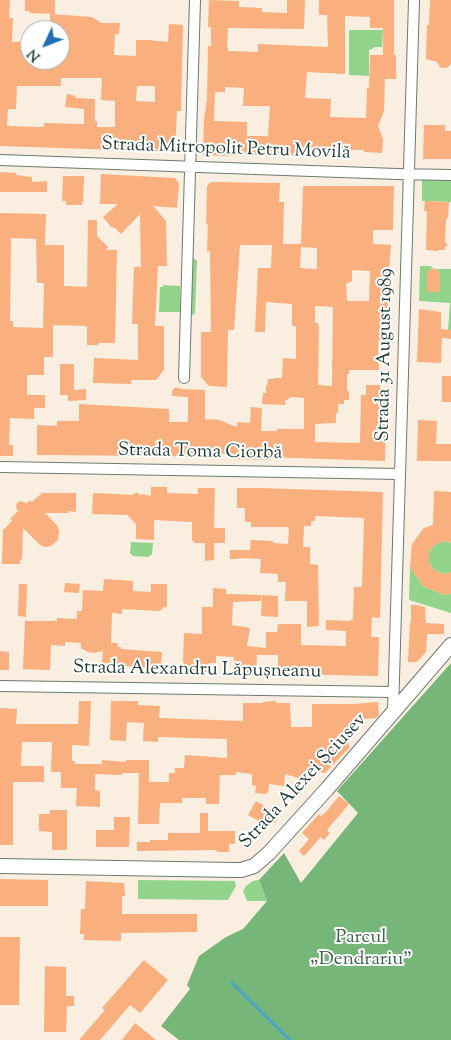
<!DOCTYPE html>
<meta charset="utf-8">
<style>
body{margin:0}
#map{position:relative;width:451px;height:1040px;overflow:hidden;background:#f9eedf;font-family:"Sorts Mill Goudy",serif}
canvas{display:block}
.north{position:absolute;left:20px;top:20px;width:50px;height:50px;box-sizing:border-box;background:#fff;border:1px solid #a5b1ae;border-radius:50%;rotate:227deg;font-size:14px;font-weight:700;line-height:20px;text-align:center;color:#1f3d34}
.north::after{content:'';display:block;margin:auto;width:18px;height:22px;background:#1f6fb2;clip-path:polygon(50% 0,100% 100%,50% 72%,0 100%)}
</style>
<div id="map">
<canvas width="451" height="1040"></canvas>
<div class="north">N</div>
</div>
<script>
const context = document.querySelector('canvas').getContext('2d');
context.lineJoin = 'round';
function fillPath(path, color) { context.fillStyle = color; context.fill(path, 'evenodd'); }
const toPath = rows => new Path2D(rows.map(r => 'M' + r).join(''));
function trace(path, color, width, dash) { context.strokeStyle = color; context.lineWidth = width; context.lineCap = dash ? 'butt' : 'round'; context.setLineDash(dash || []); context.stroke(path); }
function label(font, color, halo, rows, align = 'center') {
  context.font = font + ' "Sorts Mill Goudy",serif'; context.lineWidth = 4; context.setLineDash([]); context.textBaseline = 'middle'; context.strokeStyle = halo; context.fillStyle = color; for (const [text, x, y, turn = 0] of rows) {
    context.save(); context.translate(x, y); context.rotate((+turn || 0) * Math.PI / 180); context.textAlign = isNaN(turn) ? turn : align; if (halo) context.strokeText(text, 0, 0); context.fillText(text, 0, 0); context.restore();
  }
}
const green = toPath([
 [349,30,383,30,382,47,375,47,372,49,369,50,369,76,349,75],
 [422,177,451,178,451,202,422,201],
 [194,258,197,261,195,313,193,315,190,313,192,260],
 [420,266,431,266,432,268,427,274,427,292,440,292,440,274,436,269,451,269,451,330,448,330,450,303,419,301],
 [163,285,180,286,180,312,159,312,160,287,163,287],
 [446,541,451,543,451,572,445,574,435,571,429,562,429,551,436,544],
 [131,542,153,543,152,554,148,557,133,556,130,553],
 [410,568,424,587,445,595,451,594,451,613,409,600],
 [138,880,235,881,236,886,228,900,138,899],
 [259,880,267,901,247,901,243,891,246,886,253,881]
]);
const forest = toPath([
 [451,663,451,1040,179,1040,161,1026,190,989,187,985,199,956,226,937,243,929,267,901,259,880,284,853,301,883,358,813,337,791]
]);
const stream = toPath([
 [232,983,290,1040]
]);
const building = toPath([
 [0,0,10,0,9,18,13,18,12,42,30,41,30,60,60,60,60,30,50,30,50,14,92,17,101,23,120,23,119,34,115,34,114,55,136,56,136,40,148,40,168,42,169,24,183,25,181,111,177,111,175,152,0,146],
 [61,78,102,78,101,100,115,101,115,127,97,127,97,121,95,121,95,99,75,98,76,96,67,94,65,107,84,109,84,124,44,123,44,127,7,126,8,109,16,109,17,86,61,86],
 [137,86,155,86,155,102,136,101],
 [25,0,55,0,55,14,30,13,30,11,25,11],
 [209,0,239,1,239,7,262,8,262,12,287,13,287,0,305,0,304,29,228,28,227,47,228,47,228,51,258,52,258,44,328,47,327,15,319,15,319,0,394,0,394,55,396,55,396,79,385,79,384,111,378,126,383,139,382,153,364,152,364,150,300,148,300,156,239,154,236,156,203,155,204,120,207,99,208,46,211,46,211,27,208,27],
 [345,16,370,17,370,28,383,28,383,55,370,55,369,88,367,88,366,118,330,117,331,99,305,98,307,72,345,74],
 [225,87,244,88,243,106,270,106,268,136,247,136,247,122,214,121,215,92,225,92],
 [430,0,451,0,451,64,447,68,444,68,440,67,437,62,426,59,427,25,429,25],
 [424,125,445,125,445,131,451,131,451,159,423,159],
 [0,172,16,173,16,175,32,177,32,182,47,181,47,192,0,192],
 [101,174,175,178,179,184,177,208,153,206,166,221,167,266,158,266,155,326,164,326,164,370,156,380,131,380,131,384,93,383,94,358,138,360,138,324,132,324,134,267,141,267,140,214,121,234,115,228,111,227,103,217,118,204,100,204],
 [63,176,84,176,83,202,82,202,82,205,66,205,66,201,62,201],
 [211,182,280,183,279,202,284,202,283,244,301,244,303,186,394,186,393,230,373,230,373,244,391,245,388,283,388,313,391,313,390,341,378,340,379,370,349,370,349,374,347,374,347,391,349,391,349,400,344,400,344,404,338,404,338,413,336,413,336,423,315,424,315,442,360,443,361,395,366,395,366,385,380,385,380,390,387,391,385,461,296,458,270,457,270,460,231,459,231,454,210,453,202,453,202,458,171,456,37,455,37,425,57,426,57,421,79,421,79,404,169,409,169,422,188,422,188,397,172,396,172,391,174,388,180,388,180,389,205,390,205,419,219,420,237,427,237,422,250,423,251,407,262,408,261,431,277,431,277,429,304,429,304,398,291,397,285,401,285,405,262,404,263,393,266,393,266,385,268,385,268,379,274,379,274,378,282,378,283,358,296,359,296,326,292,326,292,304,266,302,265,332,255,332,258,268,271,268,272,245,240,245,234,330,228,330,227,387,209,386,201,377,201,332,211,332,210,251,207,251,208,224,206,225,207,186],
 [301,247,317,248,317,269,300,268],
 [352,270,370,271,369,301,347,301,346,284,352,281],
 [315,306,333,307,332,386,318,385,319,326,318,326,318,323,315,323],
 [425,201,449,202,448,218,446,219,445,242,448,245,445,247,445,250,439,250,437,251,426,250,427,211,424,211],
 [0,213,46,214,45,245,64,245,64,286,87,287,88,220,97,220,97,236,108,247,106,250,117,250,115,343,99,343,98,345,87,345,87,326,53,325,53,357,44,357,44,375,27,375,27,395,45,395,45,408,34,408,34,419,10,418,9,445,13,445,13,456,0,456],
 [11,238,36,239,37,283,44,283,43,328,13,327,13,321,10,321],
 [432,268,436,269,440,274,440,292,427,292,427,273],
 [419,309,441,312,441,329,451,330,451,339,442,338,441,363,417,362],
 [60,364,74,364,74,390,86,389,86,400,68,401,68,395,60,395],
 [442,376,451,376,451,402,442,402],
 [418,420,437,421,436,444,451,444,451,461,417,461],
 [151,487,167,487,167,493,198,494,198,488,215,488,214,528,225,528,225,543,214,543,214,560,205,561,205,543,194,543,194,541,192,541,192,522,154,520,154,540,136,539,136,524,127,515,92,514,93,493,133,495,136,492,140,495,142,494,151,496],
 [237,488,260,488,383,492,380,618,372,617,371,637,379,637,378,676,278,674,278,655,257,655,256,674,233,673,234,657,216,656,216,663,209,663,209,672,184,672,184,663,183,663,184,633,202,634,202,607,213,607,213,588,226,589,226,594,261,595,261,601,233,602,232,625,250,628,247,646,266,648,266,632,277,632,278,624,301,624,301,645,346,646,346,631,326,630,326,620,350,621,350,620,353,620,354,587,362,587,364,518,315,516,315,521,311,521,311,526,304,526,303,547,310,547,310,564,318,565,319,626,307,627,307,601,285,601,286,582,278,582,278,574,260,573,261,559,239,558,239,559,230,559,230,550,250,550,251,540,273,541,273,543,288,544,289,527,251,527,251,522,245,522,245,508,237,508],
 [434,491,451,492,451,543,446,541,436,544,429,551,429,562,435,571,445,574,451,572,451,594,445,595,424,587,410,568,412,544,424,528,433,525],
 [42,493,76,493,76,512,68,511,68,513,45,513,57,525,59,531,58,540,51,546,45,547,40,545,23,528,22,559,20,560,20,564,2,564,3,530,12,521,10,519,18,511,16,507,17,503,20,501,27,503,30,500,32,502],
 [104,579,133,581,133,591,151,592,151,584,167,584,167,607,164,607,160,611,122,609,122,614,112,613,111,643,118,643,117,647,121,647,121,649,162,652,161,669,126,666,126,664,102,663,103,651,94,653,88,652,81,648,81,643,65,642,65,646,51,645,50,670,23,669,25,621,57,621,57,618,77,619,77,611,82,611,83,590,103,591],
 [65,583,80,584,79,593,64,592],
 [19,584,27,584,26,617,18,616],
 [262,595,278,596,278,617,261,616],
 [411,605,417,605,425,607,426,623,444,624,444,634,427,634,426,652,417,662,408,662,410,622,411,622],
 [0,651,9,652,9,670,0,670],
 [79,701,91,701,89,746,72,745,72,761,75,761,75,764,102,764,102,760,126,762,126,760,149,760,149,782,169,782,169,773,175,773,175,768,184,768,185,755,227,758,227,739,158,737,158,742,143,741,144,723,127,722,126,741,110,740,111,701,138,701,138,705,160,706,159,718,243,721,243,703,263,703,263,702,276,701,276,703,290,703,291,727,312,727,312,704,354,704,378,702,379,715,376,718,354,720,354,735,348,735,349,748,325,773,308,770,305,780,285,774,284,786,269,784,268,793,266,793,266,794,255,793,256,786,252,785,252,774,236,772,236,775,220,775,219,804,206,804,206,798,182,798,182,803,160,803,159,824,138,824,139,773,122,773,122,775,95,774,95,790,100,791,100,807,76,806,77,788,61,788,61,772,51,772,52,742,22,742,21,766,44,766,44,782,13,782,13,845,0,845,0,708,17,709,16,724,78,724],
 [339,796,349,804,327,830,330,833,324,840,321,837,304,856,299,851,309,839,302,833,319,814,321,816,326,812],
 [256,801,279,815,275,823,271,820,268,826,248,815],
 [50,810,67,810,67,850,52,850,52,832,39,831,39,814,50,814],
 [200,813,208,813,208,831,235,831,235,844,229,844,229,852,217,852,217,850,137,851,137,842,150,842,150,840,168,840,168,833,200,833],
 [114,817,130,817,129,847,96,847,96,830,114,830],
 [0,879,48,880,48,906,0,906],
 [86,881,124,883,125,896,122,896,122,914,197,914,197,932,121,933,121,941,84,940,84,934,80,934,81,909,85,909],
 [0,937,20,937,19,1005,0,1005],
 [144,960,168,980,140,1013,130,1005,100,1040,79,1040,105,1010,102,1008],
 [45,966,66,967,66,996,74,996,74,1006,67,1006,66,1032,44,1032],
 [135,1023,156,1040,122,1040]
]);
const minor = toPath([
 [0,160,397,174,451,175],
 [184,378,195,0],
 [0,467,400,474],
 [0,686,393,692],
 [393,712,414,0]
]);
const major = toPath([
 [0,866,234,870,241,870,254,866,269,853,327,789,451,645]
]);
const streetNames = [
 ["Strada Mitropolit Petru Movilă",226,150,2],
 ["Strada 31 August 1989",386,355,-89],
 ["Strada Toma Ciorbă",200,453,1],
 ["Strada Alexandru Lăpușneanu",197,671,1],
 ["Strada Alexei Șciusev",304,782,-47]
];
const parkNames = [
 ["Parcul",361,939],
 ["„Dendrariu”",361,961]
];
fillPath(green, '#93d48c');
fillPath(forest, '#76b678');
trace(stream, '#48a5c7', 3);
fillPath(building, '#f9af7e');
trace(minor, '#6b7b70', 12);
trace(major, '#6b7b70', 16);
trace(minor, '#fff', 10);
trace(major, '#fff', 14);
label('19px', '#1f3d34', '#fff', streetNames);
label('19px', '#3c634a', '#fff', parkNames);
</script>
